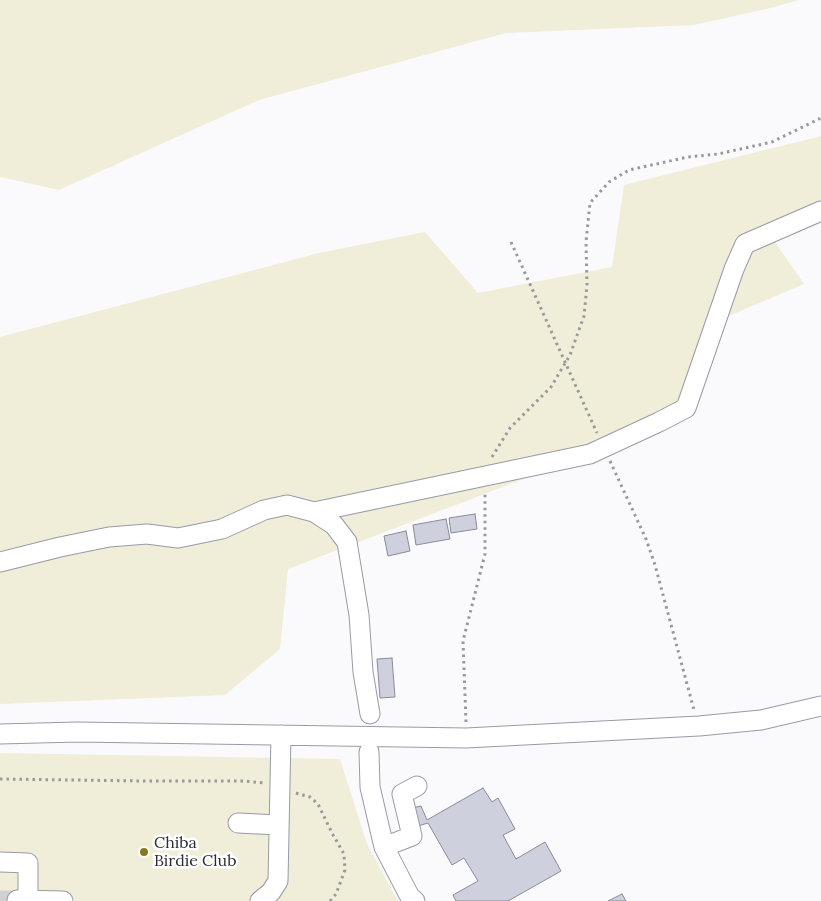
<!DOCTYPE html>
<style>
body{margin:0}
canvas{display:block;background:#fafafd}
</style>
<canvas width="821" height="901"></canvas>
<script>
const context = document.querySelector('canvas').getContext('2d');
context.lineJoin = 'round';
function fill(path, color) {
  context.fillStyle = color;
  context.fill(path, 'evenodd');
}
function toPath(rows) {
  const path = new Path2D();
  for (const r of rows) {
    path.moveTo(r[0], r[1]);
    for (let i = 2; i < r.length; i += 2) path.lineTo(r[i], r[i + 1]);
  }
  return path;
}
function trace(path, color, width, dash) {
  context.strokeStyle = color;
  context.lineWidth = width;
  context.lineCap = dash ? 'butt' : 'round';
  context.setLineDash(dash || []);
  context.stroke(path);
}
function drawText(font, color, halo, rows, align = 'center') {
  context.font = font + ' Lora,serif';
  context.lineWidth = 5;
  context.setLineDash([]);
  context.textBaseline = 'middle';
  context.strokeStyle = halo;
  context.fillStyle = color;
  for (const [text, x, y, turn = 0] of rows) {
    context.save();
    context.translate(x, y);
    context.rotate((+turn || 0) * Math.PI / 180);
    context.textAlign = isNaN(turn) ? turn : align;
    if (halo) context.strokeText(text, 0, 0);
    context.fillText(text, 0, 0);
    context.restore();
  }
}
fill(toPath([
 [0,0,799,0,775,7,694,25,506,33,259,100,59,190,0,177],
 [821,136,821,211,770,235,804,284,717,321,686,408,623,441,288,569,280,649,225,695,0,704,0,337,319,253,425,232,478,293,612,267,624,185],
 [0,753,340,759,367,844,398,901,0,901]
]), '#f0edd8');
const building = toPath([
 [475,514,477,529,451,533,449,518,475,514],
 [446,519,450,539,416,545,413,525,446,519],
 [406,531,410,551,388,556,384,536,406,531],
 [392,658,395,697,380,698,377,659,392,658],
 [483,788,492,802,498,798,515,829,503,835,516,859,545,842,561,871,508,901,456,901,453,895,478,881,464,858,452,865,428,823,418,826,412,808,421,806,427,820,483,788],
 [622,894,626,901,608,901,622,894]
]);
fill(building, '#ced0de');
trace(building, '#898b97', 1);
trace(toPath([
 [0,900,17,900]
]), '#d1d1d4', 19, [19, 9]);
const minor = toPath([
 [314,512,590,454,659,422,686,408,734,269,745,244,821,211],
 [0,562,60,547,109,537,147,534,178,538,222,529,264,510,287,505,314,512,334,525,347,542,359,615,363,672,370,714],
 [0,734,78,732,466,738,699,726,761,720,821,706],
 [369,752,370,787,384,847,410,897,415,901],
 [238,823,279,825],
 [384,847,412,836,402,794,417,786],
 [0,862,28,863,28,900],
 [17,900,63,901],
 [260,901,271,892,278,881,281,735]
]);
trace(minor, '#989aa7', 21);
trace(toPath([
 [511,242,597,433],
 [492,457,510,428,551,387,570,355,584,316,587,285,586,242,590,203,609,182,629,170,688,157,718,154,772,142,821,118],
 [610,461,646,539,655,565,694,710],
 [466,722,463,641,485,554,485,494],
 [0,779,144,781,243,781,265,783],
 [296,793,310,797,318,804,332,833,344,854,345,870,336,894,330,901]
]), '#98999d', 3, [2.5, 4]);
trace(minor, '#fff', 19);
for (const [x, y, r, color] of [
 [144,852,5,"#86781c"]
]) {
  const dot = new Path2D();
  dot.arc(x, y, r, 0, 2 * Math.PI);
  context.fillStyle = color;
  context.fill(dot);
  trace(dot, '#fff', 2);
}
drawText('16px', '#2b2c31', '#fff', [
 ["Chiba",154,843],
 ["Birdie Club",154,861]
], 'left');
</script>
